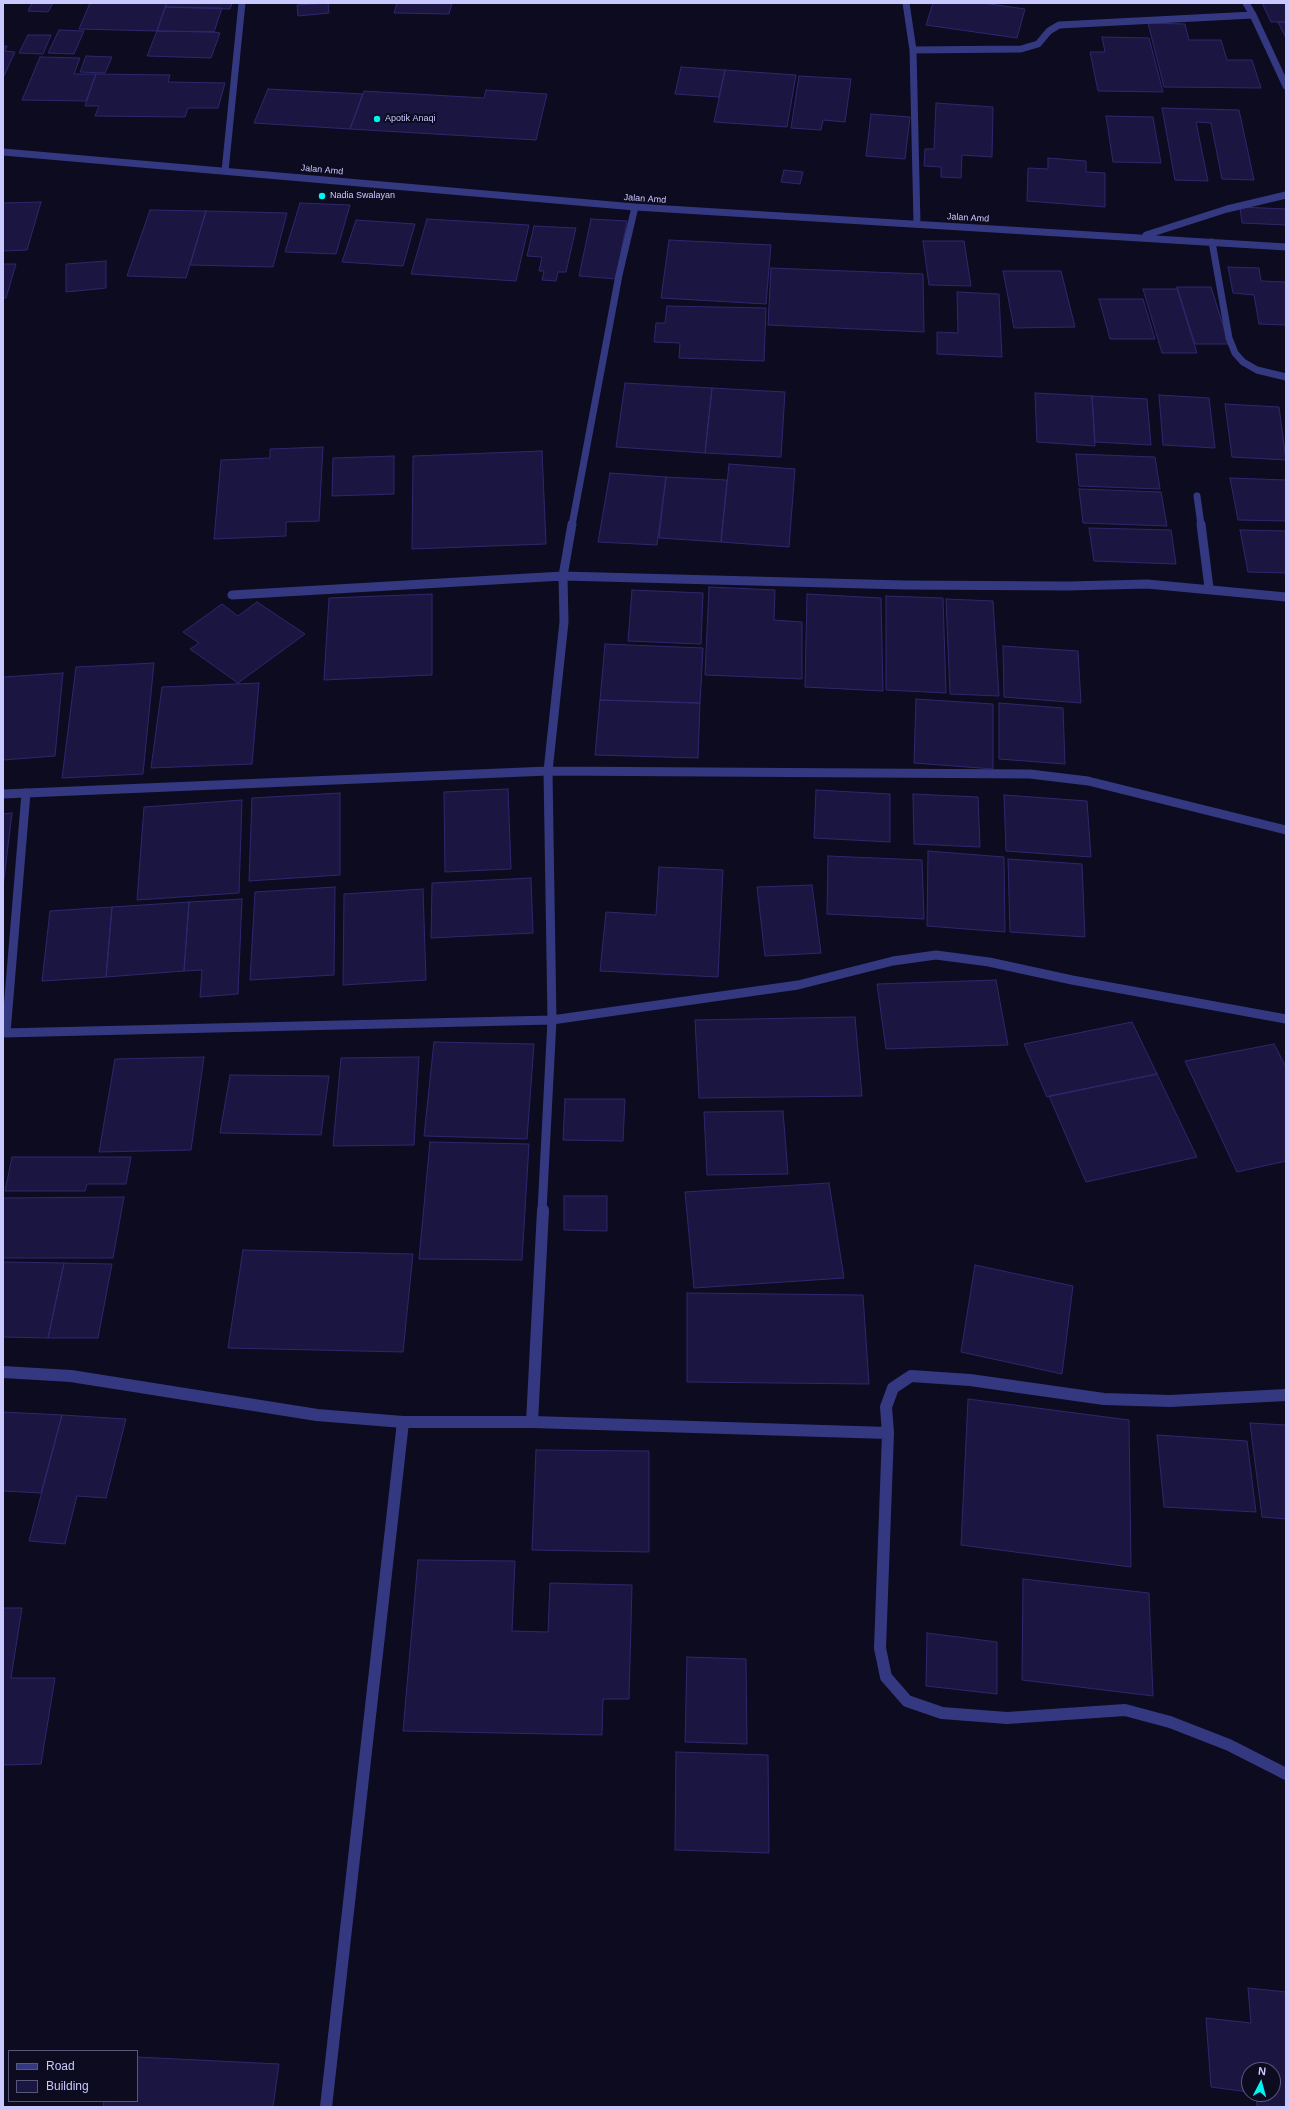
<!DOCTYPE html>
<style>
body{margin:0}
#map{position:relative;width:1289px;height:2110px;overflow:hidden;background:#0d0b1f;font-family:Helvetica,sans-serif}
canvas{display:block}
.frame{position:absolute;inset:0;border:4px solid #cac9ff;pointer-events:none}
.legend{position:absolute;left:8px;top:2050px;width:130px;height:52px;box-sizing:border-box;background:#0d0b1f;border:1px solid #595779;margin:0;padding:5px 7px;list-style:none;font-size:12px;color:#cac9ff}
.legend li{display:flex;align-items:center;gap:8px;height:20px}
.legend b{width:20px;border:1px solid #595779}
.north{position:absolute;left:1241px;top:2062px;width:40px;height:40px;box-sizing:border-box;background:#0d0b1f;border:1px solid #595779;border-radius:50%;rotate:6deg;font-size:11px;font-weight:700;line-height:16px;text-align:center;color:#cac9ff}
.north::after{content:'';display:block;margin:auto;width:14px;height:18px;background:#00f4f4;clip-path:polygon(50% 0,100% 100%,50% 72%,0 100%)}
</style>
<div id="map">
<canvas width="1289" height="2110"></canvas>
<div class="frame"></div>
<ul class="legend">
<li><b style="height:5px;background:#343880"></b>Road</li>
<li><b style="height:11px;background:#1b1641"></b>Building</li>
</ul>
<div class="north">N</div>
</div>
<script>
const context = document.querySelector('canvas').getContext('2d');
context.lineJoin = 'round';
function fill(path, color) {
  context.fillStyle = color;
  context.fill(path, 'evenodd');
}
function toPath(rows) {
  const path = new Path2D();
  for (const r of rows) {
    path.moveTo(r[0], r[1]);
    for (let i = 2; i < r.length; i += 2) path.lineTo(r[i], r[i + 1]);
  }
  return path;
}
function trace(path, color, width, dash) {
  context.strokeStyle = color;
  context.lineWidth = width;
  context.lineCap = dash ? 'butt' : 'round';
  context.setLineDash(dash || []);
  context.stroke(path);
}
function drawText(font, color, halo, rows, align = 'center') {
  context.font = font + ' Helvetica,sans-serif';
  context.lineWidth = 4;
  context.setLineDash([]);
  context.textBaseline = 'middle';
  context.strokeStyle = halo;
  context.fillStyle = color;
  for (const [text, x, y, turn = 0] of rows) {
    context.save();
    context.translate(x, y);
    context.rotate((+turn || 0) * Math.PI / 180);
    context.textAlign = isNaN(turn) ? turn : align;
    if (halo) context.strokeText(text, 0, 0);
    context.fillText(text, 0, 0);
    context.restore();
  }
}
const building = toPath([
 [32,3,53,3,48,12,28,11,32,3],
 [90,3,167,3,157,31,79,29,90,3],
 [167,3,232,3,230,9,165,7,167,3],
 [328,3,329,13,298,16,297,5,328,3],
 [397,3,452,3,449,14,394,13,397,3],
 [933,3,983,3,1025,9,1017,38,926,25,933,3],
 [1262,3,1286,3,1286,22,1271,22,1262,3],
 [165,7,222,8,214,32,157,31,165,7],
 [1278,22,1286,22,1286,38,1278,22],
 [1148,23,1185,24,1189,40,1221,40,1227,60,1252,60,1261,88,1164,87,1148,23],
 [59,30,84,31,74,54,48,53,59,30],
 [157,31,214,32,220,33,211,58,147,56,157,31],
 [28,35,51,35,43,54,19,53,28,35],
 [1102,37,1149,38,1163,92,1098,91,1090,52,1105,52,1102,37],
 [3,46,7,46,5,51,15,52,3,78,3,46],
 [86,56,112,57,105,73,80,72,86,56],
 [40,57,80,58,74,74,96,74,86,101,22,100,40,57],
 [681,67,725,70,719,97,675,94,681,67],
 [725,70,796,75,787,127,714,122,725,70],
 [96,74,170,75,168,82,225,83,218,108,188,108,185,117,95,116,99,106,85,106,96,74],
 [799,76,851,79,845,122,823,120,821,130,791,128,799,76],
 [268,89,363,94,350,129,254,123,268,89],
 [486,90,547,94,536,140,350,129,364,91,484,98,486,90],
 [936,103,993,107,992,157,962,155,961,178,941,177,941,167,924,166,925,149,934,149,936,103],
 [1162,108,1239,110,1254,180,1222,179,1211,123,1196,122,1208,181,1175,180,1162,108],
 [871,114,910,117,905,159,866,156,871,114],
 [1106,116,1153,117,1161,163,1113,162,1106,116],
 [1048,158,1086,161,1086,172,1105,173,1105,207,1027,201,1028,168,1048,169,1048,158],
 [784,170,803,172,800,184,781,182,784,170],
 [41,202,27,250,3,251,3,203,41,202],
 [300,203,350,205,336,254,285,252,300,203],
 [1240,207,1286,209,1286,225,1242,223,1240,207],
 [150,210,206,211,186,278,127,276,150,210],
 [206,211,287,213,273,267,190,265,206,211],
 [427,219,529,225,516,281,411,274,427,219],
 [591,219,627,221,616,279,579,276,591,219],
 [356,220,415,224,403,266,342,262,356,220],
 [534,226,576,228,566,272,558,272,556,281,542,280,544,271,539,271,542,257,527,256,534,226],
 [669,240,771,245,766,304,661,298,669,240],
 [923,241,964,241,971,286,929,285,923,241],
 [106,261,106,288,66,292,66,264,106,261],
 [3,264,16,264,6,298,3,298,3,264],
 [1228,267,1259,268,1261,281,1286,282,1286,325,1259,324,1254,295,1233,293,1228,267],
 [771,268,923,274,924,332,768,325,771,268],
 [1003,271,1061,271,1075,327,1014,328,1003,271],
 [1177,287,1211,287,1229,344,1195,344,1177,287],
 [1143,289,1177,289,1197,353,1162,353,1143,289],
 [957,292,999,294,1002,357,937,354,937,332,958,333,957,292],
 [1099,299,1143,299,1155,339,1110,339,1099,299],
 [667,306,766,308,764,361,679,358,680,343,654,342,656,323,665,323,667,306],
 [625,383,712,388,705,453,616,447,625,383],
 [712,388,785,392,781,457,705,453,712,388],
 [1035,393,1092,396,1095,446,1037,442,1035,393],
 [1159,395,1209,398,1215,448,1163,445,1159,395],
 [1092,396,1147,399,1151,445,1095,442,1092,396],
 [1225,404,1279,407,1286,460,1232,457,1225,404],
 [323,447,319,521,286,522,286,536,214,539,221,460,270,458,270,449,323,447],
 [542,451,546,544,412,549,413,456,542,451],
 [1076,454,1155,457,1160,489,1079,486,1076,454],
 [394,456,394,494,332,496,333,458,394,456],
 [729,464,795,469,789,547,721,542,729,464],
 [610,473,666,477,657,545,598,542,610,473],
 [666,477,727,480,721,542,659,538,666,477],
 [1230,478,1286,480,1286,521,1238,520,1230,478],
 [1079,489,1161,492,1167,526,1083,523,1079,489],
 [1089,528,1171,530,1176,564,1094,561,1089,528],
 [1240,530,1286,531,1286,573,1248,572,1240,530],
 [709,587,775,590,774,620,802,622,802,679,705,675,709,587],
 [632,590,703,593,701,644,628,641,632,590],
 [432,594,432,675,324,680,329,598,432,594],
 [807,594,881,598,883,691,805,687,807,594],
 [886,596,943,598,946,693,886,690,886,596],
 [946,599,993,601,999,696,950,694,946,599],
 [257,602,305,634,238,683,190,649,199,643,183,632,222,604,238,616,257,602],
 [605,644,703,648,700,703,600,700,605,644],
 [1003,646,1078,651,1081,703,1004,697,1003,646],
 [154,663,143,774,62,778,76,667,154,663],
 [63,673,55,756,3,760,3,677,63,673],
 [259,683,252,764,151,768,162,687,259,683],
 [916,699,993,704,993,769,914,763,916,699],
 [600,700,700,703,698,758,595,755,600,700],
 [999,703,1063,708,1065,764,999,759,999,703],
 [508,789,511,869,445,872,444,792,508,789],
 [816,790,890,794,890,842,814,838,816,790],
 [340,793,340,875,249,881,252,798,340,793],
 [913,794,978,797,980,847,914,844,913,794],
 [1004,795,1087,801,1091,857,1006,851,1004,795],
 [242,800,239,893,137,900,144,807,242,800],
 [12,813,3,887,3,814,12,813],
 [928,851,1004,857,1005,932,927,926,928,851],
 [828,856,922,860,924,919,827,914,828,856],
 [1008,859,1082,864,1085,937,1010,932,1008,859],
 [659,867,723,870,718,977,600,971,606,912,656,915,659,867],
 [531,878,533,933,431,938,432,883,531,878],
 [812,885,821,953,765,956,757,887,812,885],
 [335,887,334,975,250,980,255,892,335,887],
 [423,889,426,980,343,985,344,894,423,889],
 [242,899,238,994,200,997,202,970,184,971,189,902,242,899],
 [189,902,184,971,106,977,112,907,189,902],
 [112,907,106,977,42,981,50,911,112,907],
 [996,980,1008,1045,886,1049,877,984,996,980],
 [855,1017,862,1096,699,1098,695,1020,855,1017],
 [1132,1022,1157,1074,1047,1097,1024,1044,1132,1022],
 [434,1042,534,1044,527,1139,424,1136,434,1042],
 [1274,1044,1286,1067,1286,1161,1237,1172,1185,1061,1274,1044],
 [204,1057,191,1150,99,1152,115,1059,204,1057],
 [419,1057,414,1145,333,1146,341,1058,419,1057],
 [1157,1074,1197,1157,1086,1182,1049,1096,1157,1074],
 [230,1075,329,1076,321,1135,220,1133,230,1075],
 [565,1099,625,1099,623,1141,563,1140,565,1099],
 [783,1111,788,1174,707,1175,704,1112,783,1111],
 [430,1142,529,1144,522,1260,419,1259,430,1142],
 [12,1157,131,1157,126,1184,87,1184,85,1191,5,1191,12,1157],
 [829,1183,844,1278,694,1288,685,1192,829,1183],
 [564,1196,607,1196,607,1231,564,1230,564,1196],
 [124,1197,113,1258,3,1258,3,1198,124,1197],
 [243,1250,413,1254,403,1352,228,1348,243,1250],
 [3,1262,64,1263,48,1338,3,1337,3,1262],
 [64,1263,112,1264,98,1338,48,1338,64,1263],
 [975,1265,1073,1286,1062,1374,961,1352,975,1265],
 [687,1293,863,1295,869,1384,687,1382,687,1293],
 [968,1399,1129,1420,1131,1567,961,1545,968,1399],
 [3,1412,62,1415,41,1493,3,1491,3,1412],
 [62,1415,126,1419,106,1498,77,1496,65,1544,29,1541,62,1415],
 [1250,1423,1286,1425,1286,1519,1262,1517,1250,1423],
 [1157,1435,1247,1441,1256,1512,1164,1507,1157,1435],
 [536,1450,649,1451,649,1552,532,1550,536,1450],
 [418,1560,515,1561,512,1631,548,1632,550,1583,632,1585,629,1699,603,1699,602,1735,403,1731,418,1560],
 [1023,1579,1149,1593,1153,1696,1022,1680,1023,1579],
 [3,1608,22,1608,11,1678,55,1678,41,1764,3,1765,3,1608],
 [927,1633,997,1642,997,1694,926,1686,927,1633],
 [687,1657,746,1659,747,1744,685,1742,687,1657],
 [676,1752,768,1755,769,1853,675,1850,676,1752],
 [1248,1988,1286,1992,1286,2107,1257,2107,1256,2094,1273,2094,1273,2070,1249,2070,1249,2092,1211,2087,1206,2018,1251,2023,1248,1988],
 [137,2057,279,2064,273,2107,103,2107,104,2101,137,2101,137,2057]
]);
fill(building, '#1b1641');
trace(building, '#2e276e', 1);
trace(toPath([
 [906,3,913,50,917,224],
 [1253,15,1286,86],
 [913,50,1021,49,1038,44,1049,31,1059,25,1253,15,1246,3],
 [3,152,635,207,1286,247],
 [225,171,242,3],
 [1146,235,1227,209,1286,195],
 [1212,242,1229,338,1235,353,1243,362,1257,370,1286,377],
 [1197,496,1201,525],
 [572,525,619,275,635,207]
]), '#343880', 7);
trace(toPath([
 [1201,524,1209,588],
 [232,595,563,576,904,585,1068,586,1147,584,1286,597],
 [3,794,548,771,1030,774,1088,781,1286,830],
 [3,1033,552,1020,798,985,893,961,936,955,989,962,1072,980,1286,1019],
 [6,1033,26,793],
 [542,1211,552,1020,548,771,564,622,563,576,572,524]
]), '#343880', 9);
trace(toPath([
 [3,1372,71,1376,317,1415,403,1422,532,1422,888,1433,880,1648,886,1677,907,1701,942,1713,1007,1718,1125,1710,1170,1722,1229,1745,1286,1774],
 [532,1422,543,1210],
 [888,1433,886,1407,893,1388,911,1376,970,1380,1104,1399,1170,1401,1286,1395],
 [326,2107,403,1422]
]), '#343880', 12);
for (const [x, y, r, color] of [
 [377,119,4,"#00f4f4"],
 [322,196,4,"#00f4f4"]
]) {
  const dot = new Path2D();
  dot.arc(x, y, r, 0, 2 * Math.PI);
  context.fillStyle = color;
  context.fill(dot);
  trace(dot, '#0d0b1f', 1.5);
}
drawText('9px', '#cac9ff', '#0d0b1f', [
 ["Apotik Anaqi",385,119],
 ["Nadia Swalayan",330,196]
], 'left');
drawText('9px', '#cac9ff', '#0d0b1f', [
 ["Jalan Amd",322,170,5],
 ["Jalan Amd",645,199,4],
 ["Jalan Amd",968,218,3]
]);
</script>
